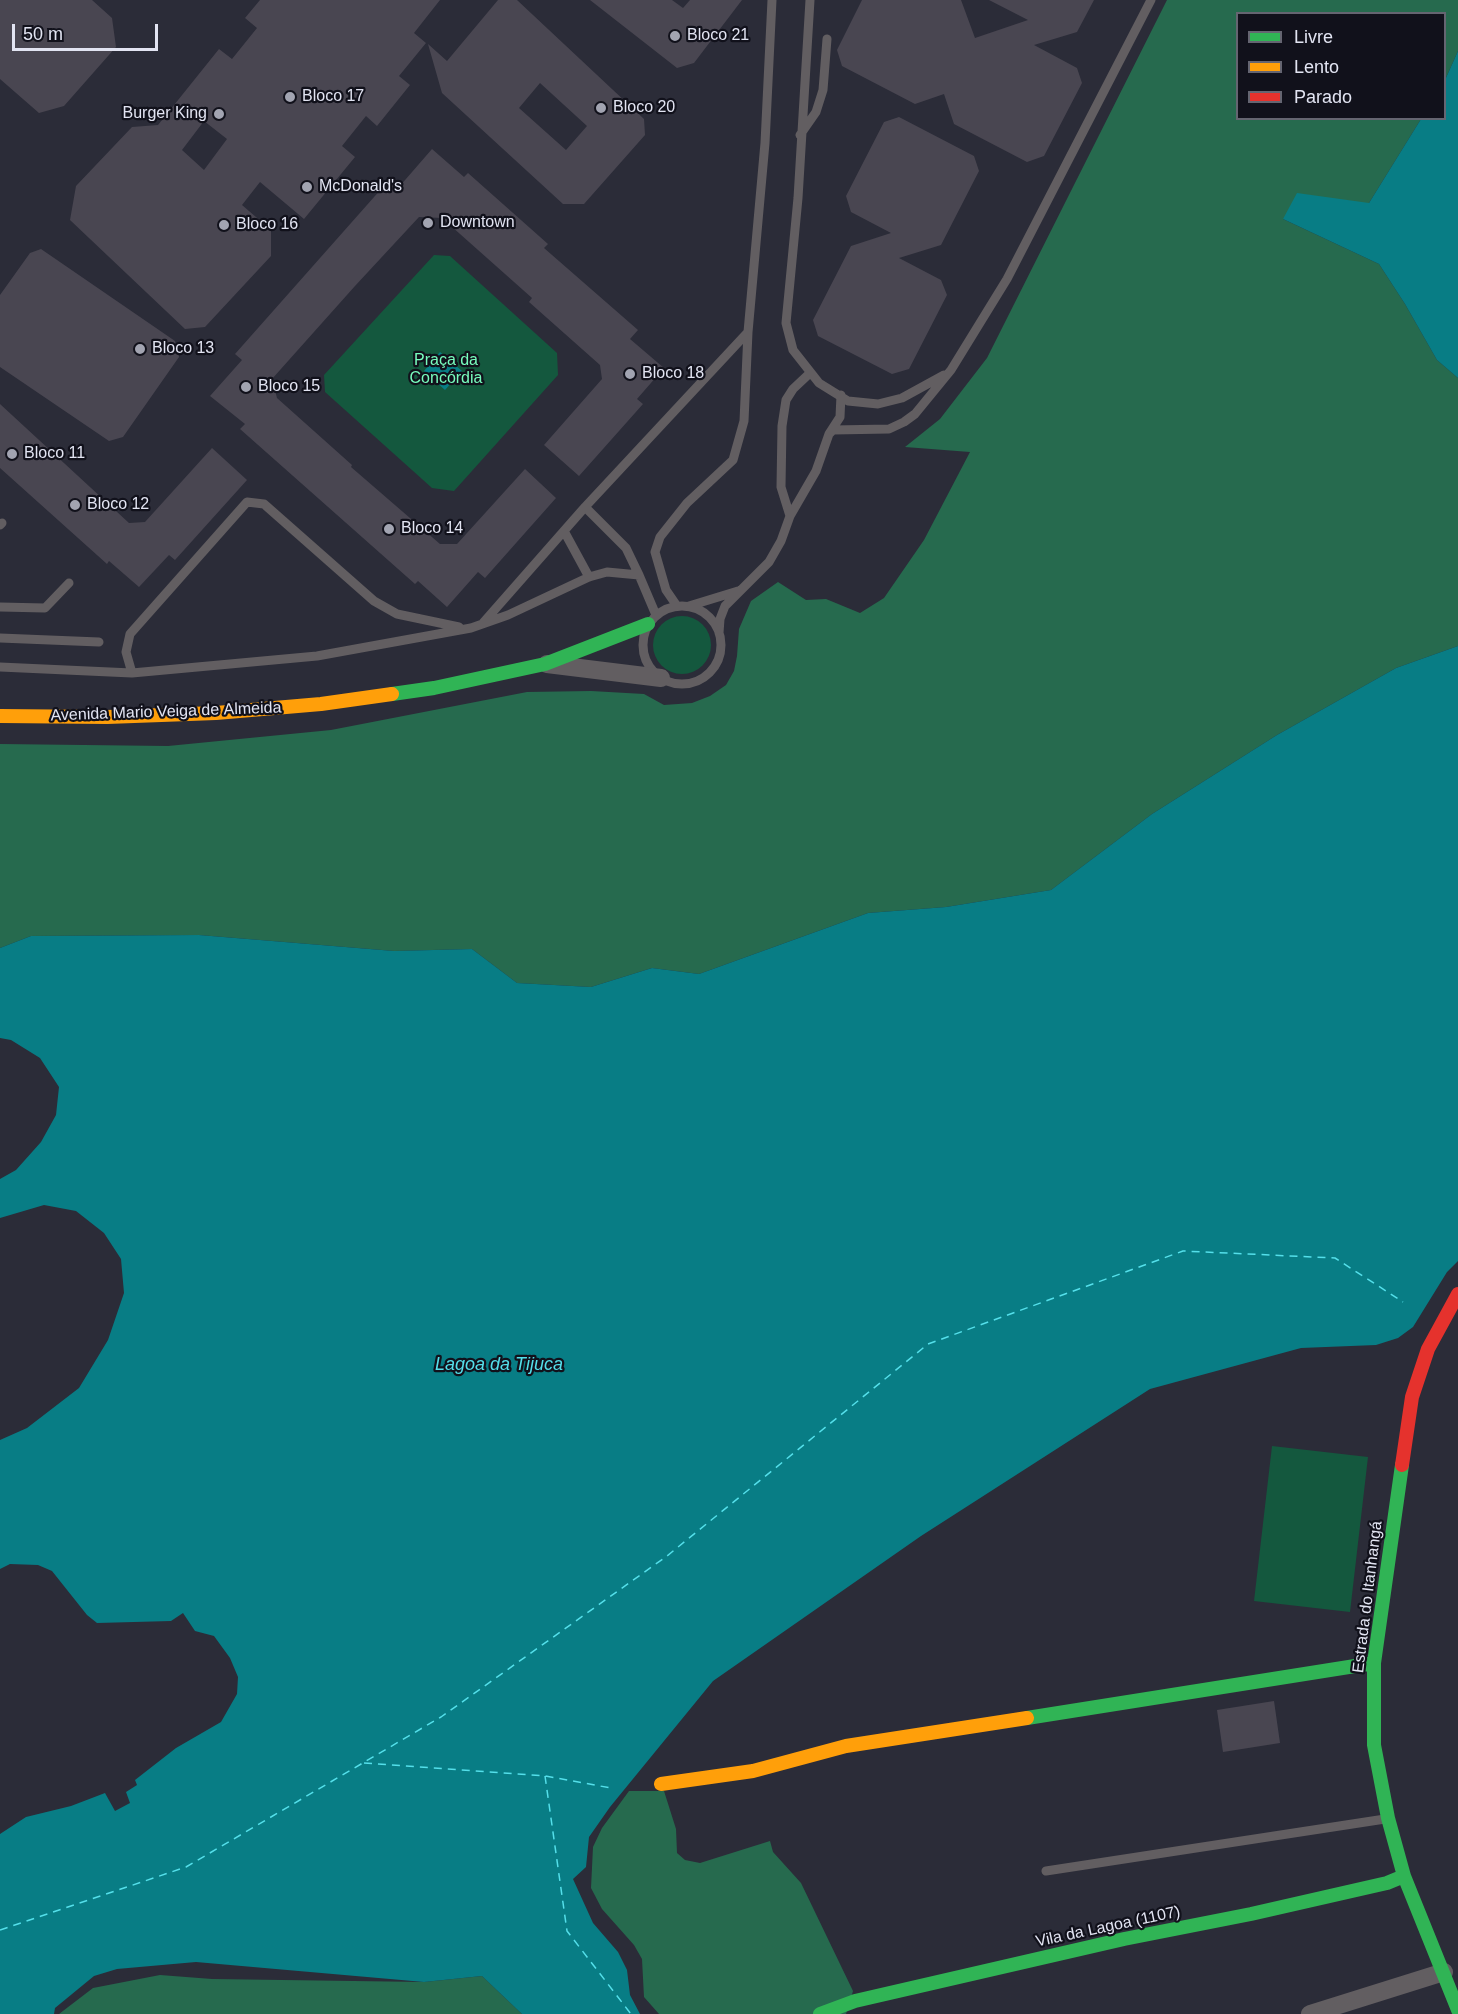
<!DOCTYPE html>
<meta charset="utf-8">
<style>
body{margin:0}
#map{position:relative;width:1458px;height:2014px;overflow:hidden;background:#2b2c38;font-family:Helvetica,sans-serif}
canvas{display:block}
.legend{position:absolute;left:1236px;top:12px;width:210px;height:108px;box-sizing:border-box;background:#11111b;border:2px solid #656571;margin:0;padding:8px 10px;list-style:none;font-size:18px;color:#e2e4f2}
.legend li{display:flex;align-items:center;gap:12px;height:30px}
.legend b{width:30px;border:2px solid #656571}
.scale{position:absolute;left:12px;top:24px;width:146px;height:27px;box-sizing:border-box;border:3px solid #e2e4f2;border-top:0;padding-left:8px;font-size:18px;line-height:21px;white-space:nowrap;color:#e2e4f2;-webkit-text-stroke:4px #11111b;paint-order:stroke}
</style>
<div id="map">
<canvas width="1458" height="2014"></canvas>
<ul class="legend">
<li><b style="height:8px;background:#30b455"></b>Livre</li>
<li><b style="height:8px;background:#ff9f0a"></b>Lento</li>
<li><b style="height:8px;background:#e5322d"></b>Parado</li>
</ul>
<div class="scale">50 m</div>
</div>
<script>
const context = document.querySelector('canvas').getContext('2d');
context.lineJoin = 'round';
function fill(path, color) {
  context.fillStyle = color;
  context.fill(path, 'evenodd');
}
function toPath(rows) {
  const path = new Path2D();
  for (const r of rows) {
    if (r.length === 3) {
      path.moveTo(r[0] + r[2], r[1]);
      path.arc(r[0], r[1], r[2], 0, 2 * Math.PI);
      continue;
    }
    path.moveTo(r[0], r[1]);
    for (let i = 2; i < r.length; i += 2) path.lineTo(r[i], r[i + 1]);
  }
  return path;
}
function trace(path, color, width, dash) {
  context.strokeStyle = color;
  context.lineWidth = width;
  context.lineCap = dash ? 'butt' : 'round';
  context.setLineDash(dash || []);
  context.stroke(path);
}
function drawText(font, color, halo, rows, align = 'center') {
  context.font = font + ' Helvetica,sans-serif';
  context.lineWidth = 4.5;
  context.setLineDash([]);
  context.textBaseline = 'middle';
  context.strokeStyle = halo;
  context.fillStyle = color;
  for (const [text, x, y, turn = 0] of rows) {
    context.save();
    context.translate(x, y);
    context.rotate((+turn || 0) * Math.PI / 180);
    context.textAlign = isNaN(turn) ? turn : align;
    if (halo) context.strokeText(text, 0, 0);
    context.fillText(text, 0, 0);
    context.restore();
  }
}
fill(toPath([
 [434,255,450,256,557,353,558,375,454,491,432,488,325,392,324,375],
 [682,645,29],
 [1272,1446,1368,1457,1350,1612,1254,1601]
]), '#14583e');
fill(toPath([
 [1167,0,1458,0,1458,51,1445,80,1444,14,1238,14,1238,118,1421,119,1369,203,1283,219,1379,264,1405,304,1437,360,1458,378,1458,646,1396,668,1277,735,1152,814,1051,890,946,907,868,913,699,974,652,968,591,987,517,983,472,949,394,951,199,935,31,936,0,948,0,744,168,746,331,730,527,692,591,691,644,694,664,705,692,703,710,696,726,685,734,671,737,656,739,629,751,601,778,582,806,600,826,599,860,613,884,598,924,540,970,452,905,447,940,419,987,358],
 [629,1791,664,1791,676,1829,677,1853,685,1860,700,1863,770,1841,773,1852,801,1883,853,1991,846,2014,659,2014,644,1997,642,1959,634,1945,602,1909,591,1888,593,1847,602,1828],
 [160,1975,212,1979,424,1982,482,1976,522,2014,59,2014,93,1988]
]), '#266a4e');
fill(toPath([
 [1458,51,1458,378,1437,360,1405,304,1379,264,1283,219,1297,193,1369,203,1421,119,1444,118,1445,80],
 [440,352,462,371,445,390,424,371],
 [1458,646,1458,1261,1447,1272,1413,1327,1398,1338,1376,1345,1301,1348,1150,1389,921,1536,713,1681,610,1807,589,1837,586,1867,573,1879,593,1923,618,1952,627,1970,630,1995,640,2014,522,2014,482,1976,424,1982,196,1962,117,1969,94,1976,55,2008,54,2014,0,2014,0,1834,26,1817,71,1806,105,1793,115,1811,130,1803,126,1792,137,1785,135,1780,176,1748,221,1722,237,1694,238,1677,230,1658,214,1636,195,1631,183,1613,171,1621,97,1623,87,1615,52,1571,38,1565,10,1564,0,1569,0,1440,27,1428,79,1388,108,1340,124,1293,121,1259,104,1233,76,1211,44,1205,0,1218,0,1179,16,1170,41,1142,56,1115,59,1087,40,1058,11,1040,0,1038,0,948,31,936,199,935,394,951,472,949,517,983,591,987,652,968,699,974,868,913,946,907,1051,890,1152,814,1277,735,1396,668]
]), '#087d85');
trace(toPath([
 [364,1763,545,1776,611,1788],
 [545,1776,567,1931,631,2014],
 [0,1930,186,1867,441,1717,667,1556,928,1344,1183,1251,1335,1258,1403,1302]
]), '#54dfea', 1.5, [8, 6]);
fill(toPath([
 [0,0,92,0,112,18,116,47,64,106,39,113,0,79],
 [260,0,440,0,414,33,426,43,399,76,410,85,377,126,366,116,342,146,355,157,304,219,260,182,242,205,271,230,271,256,205,327,185,329,70,220,76,186,132,127,158,125,219,49,232,59,257,28,245,18],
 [204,121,227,139,204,170,182,150],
 [498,0,517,0,644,119,645,135,584,204,563,204,442,93,428,44,447,61],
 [540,83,587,126,566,150,519,108],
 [590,0,672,0,683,8,690,0,742,0,694,63,677,68],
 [862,0,961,0,975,38,1028,20,989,0,1094,0,1077,32,1034,45,1077,68,1082,83,1044,156,1027,162,954,124,944,94,915,104,842,66,837,50],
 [899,117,974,156,979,171,941,245,899,258,941,280,947,295,909,369,892,374,818,336,813,320,851,246,891,233,851,212,846,196,884,122],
 [432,149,464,177,468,173,548,244,544,248,638,330,630,339,664,368,637,399,643,404,579,476,544,445,602,379,600,365,529,302,532,298,442,218,419,217,355,286,272,379,277,398,352,465,351,467,440,544,457,544,525,469,556,498,485,578,478,572,447,607,418,581,415,584,240,429,245,424,210,396,242,360,235,354,390,179,399,187],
 [41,249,175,341,179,357,123,437,109,441,0,367,0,295,30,253],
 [0,404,129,523,145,522,212,448,247,480,175,560,169,555,139,587,109,561,107,564,0,468],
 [1274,1701,1280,1743,1223,1752,1217,1710]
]), '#494651');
trace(toPath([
 [810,0,798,198,786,323,793,350,819,383,848,401,878,404,902,398,944,375],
 [800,135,816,112,823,90,827,39],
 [829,434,833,430,889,429,904,422,915,414,951,370,1007,279,1151,0],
 [585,507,626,548,639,575],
 [790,516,781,487,782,426,786,400,793,389,810,373],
 [0,525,2,523],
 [564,531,589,577],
 [677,606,666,590,655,552,660,537,687,503,733,460,744,421,748,332,765,143,772,0],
 [689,606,738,591],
 [682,645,39],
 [0,607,45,608,69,583],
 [483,623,585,507,748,332],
 [719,633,720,619,725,606,769,562,781,541,790,516,816,471,829,434,840,417,841,395],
 [0,638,99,642],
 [0,667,132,673,317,656,471,628,508,615,589,577,607,572,639,575,656,615],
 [132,673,126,652,130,634,247,502,264,504,374,601,397,614,459,627],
 [1046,1871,1385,1819]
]), '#625e61', 9);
trace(toPath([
 [547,664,661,678],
 [1310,2014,1444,1972]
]), '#625e61', 18);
trace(toPath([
 [392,694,434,688,545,664,648,624],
 [1402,1465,1374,1663,1374,1745,1388,1818,1404,1876,1458,2010],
 [1027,1718,1374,1663],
 [820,2014,855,2001,1124,1939,1251,1914,1387,1883,1404,1876]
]), '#30b455', 14);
trace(toPath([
 [0,716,107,717,216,713,321,704,392,694],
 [661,1784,753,1771,846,1746,1027,1718]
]), '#ff9f0a', 14);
trace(toPath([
 [1402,1465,1412,1397,1428,1349,1458,1294]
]), '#e5322d', 14);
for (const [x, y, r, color] of [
 [675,36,6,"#a2a4b1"],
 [290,97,6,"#a2a4b1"],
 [601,108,6,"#a2a4b1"],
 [219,114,6,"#a2a4b1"],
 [307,187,6,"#a2a4b1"],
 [428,223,6,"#a2a4b1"],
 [224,225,6,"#a2a4b1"],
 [140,349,6,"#a2a4b1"],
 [630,374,6,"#a2a4b1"],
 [246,387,6,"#a2a4b1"],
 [12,454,6,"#a2a4b1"],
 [75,505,6,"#a2a4b1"],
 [389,529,6,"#a2a4b1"]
]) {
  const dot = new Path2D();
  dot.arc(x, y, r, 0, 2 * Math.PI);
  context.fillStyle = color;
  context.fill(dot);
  trace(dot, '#11111b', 2);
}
drawText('16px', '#e2e4f2', '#11111b', [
 ["Bloco 21",687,36],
 ["Bloco 17",302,97],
 ["Bloco 20",613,108],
 ["Burger King",207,114,"right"],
 ["McDonald's",319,187],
 ["Downtown",440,223],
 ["Bloco 16",236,225],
 ["Bloco 13",152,349],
 ["Bloco 18",642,374],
 ["Bloco 15",258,387],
 ["Bloco 11",24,454],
 ["Bloco 12",87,505],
 ["Bloco 14",401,529]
], 'left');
drawText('16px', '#78fdbe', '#11111b', [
 ["Praça da",446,361],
 ["Concórdia",446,379]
]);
drawText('16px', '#e2e4f2', '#11111b', [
 ["Avenida Mario Veiga de Almeida",166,712,-2],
 ["Estrada do Itanhangá",1368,1597,-83],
 ["Vila da Lagoa (1107)",1108,1927,-12]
]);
drawText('italic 18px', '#54dfea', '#11111b', [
 ["Lagoa da Tijuca",499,1365]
]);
</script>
